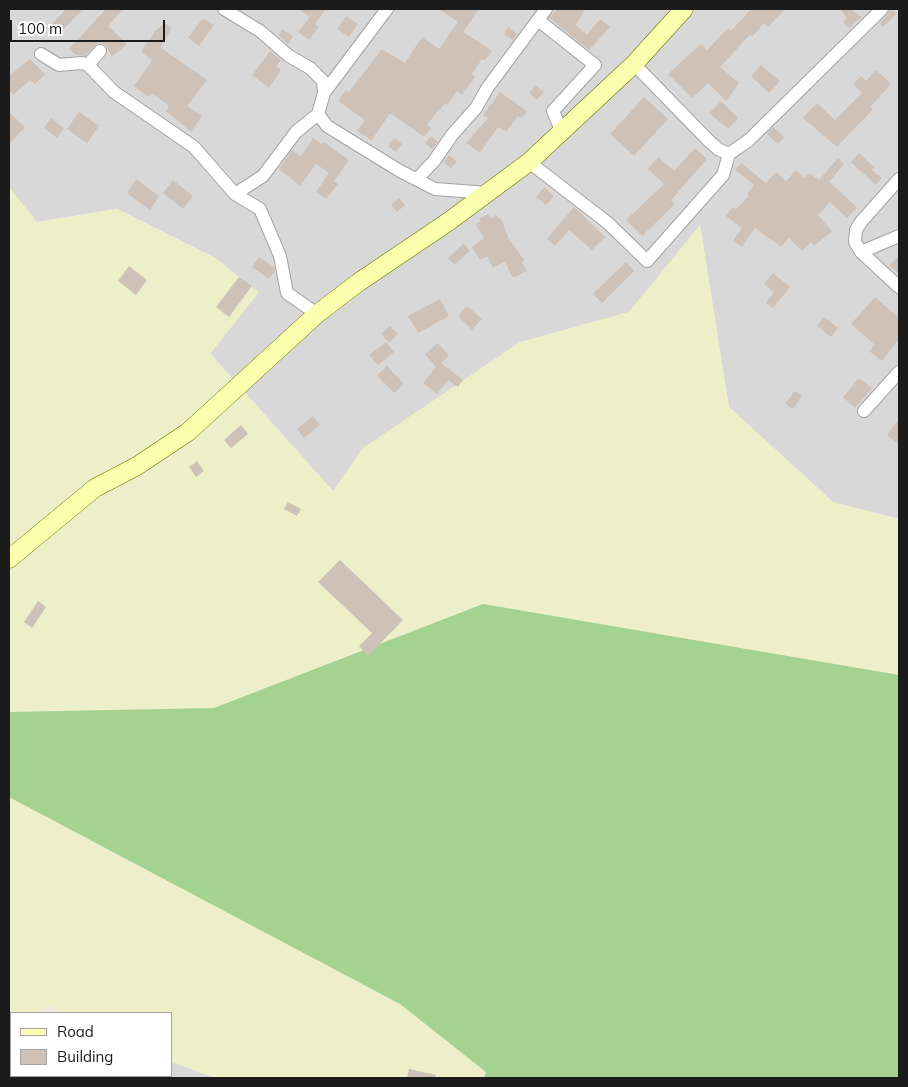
<!DOCTYPE html>
<style>
body{margin:0}
#map{position:relative;width:908px;height:1087px;overflow:hidden;background:#eee9df;font-family:Mulish,sans-serif}
canvas{display:block}
.frame{position:absolute;inset:0;border:10px solid #1b1b1b;pointer-events:none}
.legend{position:absolute;left:10px;top:1012px;width:162px;height:65px;box-sizing:border-box;background:#fff;border:1px solid #a4a4a4;margin:0;padding:6px 9px;list-style:none;font-size:15px;color:#1b1b1b}
.legend li{display:flex;align-items:center;gap:10px;height:25px}
.legend b{width:25px;border:1px solid #a4a4a4}
.scale{position:absolute;left:10px;top:20px;width:155px;height:22px;box-sizing:border-box;border:2px solid #1b1b1b;border-top:0;padding-left:6px;font-size:15px;line-height:18px;white-space:nowrap;color:#1b1b1b;-webkit-text-stroke:4px #fff;paint-order:stroke}
</style>
<div id="map">
<canvas width="908" height="1087"></canvas>
<div class="frame"></div>
<ul class="legend">
<li><b style="height:6px;background:#fbffad"></b>Road</li>
<li><b style="height:14px;background:#cec2b8"></b>Building</li>
</ul>
<div class="scale">100 m</div>
</div>
<script>
const context = document.querySelector('canvas').getContext('2d');
context.lineJoin = 'round';
function fill(path, color) {
  context.fillStyle = color;
  context.fill(path, 'evenodd');
}
function toPath(rows) {
  const path = new Path2D();
  for (const r of rows) {
    path.moveTo(r[0], r[1]);
    for (let i = 2; i < r.length; i += 2) path.lineTo(r[i], r[i + 1]);
  }
  return path;
}
function trace(path, color, width, dash) {
  context.strokeStyle = color;
  context.lineWidth = width;
  context.lineCap = dash ? 'butt' : 'round';
  context.setLineDash(dash || []);
  context.stroke(path);
}
fill(toPath([
 [9,9,899,9,899,519,833,502,729,407,700,226,629,312,520,343,363,448,333,491,210,353,258,292,215,258,117,209,36,222,9,187],
 [9,1026,11,1027,11,1076,171,1076,171,1062,216,1078,9,1078]
]), '#d9d8d8');
fill(toPath([
 [9,187,37,222,117,209,215,258,259,292,210,354,333,491,363,448,520,342,629,312,700,225,729,407,833,502,899,519,899,675,483,604,214,708,9,712],
 [9,797,400,1004,486,1072,484,1078,216,1078,171,1062,171,1013,65,1013,50,1006,39,1013,11,1013,11,1027,9,1026]
]), '#edefc8');
fill(toPath([
 [483,604,899,675,899,1078,484,1078,486,1072,400,1004,9,797,9,712,214,708]
]), '#a4d290');
fill(toPath([
 [66,9,83,9,57,36,48,28],
 [106,9,123,9,108,26,127,44,112,57,106,45,99,42,85,56,76,55,69,49],
 [299,9,326,9,315,24,319,27,309,40,298,32,310,17],
 [439,9,479,9,463,32,492,51,485,60,482,59,472,74,475,77,462,95,457,91,447,105,445,103,440,110,439,109,427,125,431,128,424,137,390,113,372,140,357,131,365,120,338,101,346,90,349,92,382,49,405,63,422,37,439,49,458,22],
 [557,9,585,9,576,25,587,35,600,19,610,27,589,50,549,18],
 [751,9,785,9,768,27,764,23,752,37,750,35,720,67,739,83,726,101,708,83,692,98,668,74,701,44,707,50,728,28,731,31],
 [840,9,852,9,861,17,849,28,843,22,847,18],
 [890,9,897,13,883,27,879,23,888,14],
 [346,16,358,24,349,37,337,29],
 [203,18,214,25,199,46,188,38],
 [165,23,172,28,160,47,207,80,187,106,202,116,191,132,166,111,169,106,152,93,149,97,134,86,152,60,141,52,155,31],
 [508,27,517,34,513,40,504,34],
 [282,29,293,36,288,44,279,36],
 [270,51,281,60,276,66,281,70,269,88,252,75],
 [30,59,45,74,35,84,30,80,13,95,9,90,9,76],
 [761,65,780,81,769,93,751,76],
 [876,70,891,84,870,107,873,109,837,147,803,118,817,103,835,120,862,93,853,84,861,76,866,81],
 [535,85,544,92,537,100,529,93],
 [500,92,527,111,522,118,518,116,506,132,498,127,480,153,466,143,488,118,483,115],
 [644,97,668,119,634,156,610,134],
 [721,101,738,118,728,129,709,113],
 [9,112,25,127,9,144],
 [79,112,99,126,87,143,67,129],
 [51,118,64,129,57,138,44,128],
 [773,127,785,137,778,144,767,134],
 [431,136,438,142,432,149,425,143],
 [313,138,322,144,324,142,349,160,334,181,338,184,326,199,316,192,329,173,316,164,300,186,279,169,292,150,301,156],
 [394,138,402,144,396,152,388,146],
 [695,148,707,159,671,200,675,204,642,236,626,220,664,184,648,169,658,157,674,171],
 [859,153,875,168,872,170,882,178,876,185,851,162],
 [449,155,457,162,451,168,443,162],
 [838,158,844,164,829,182,857,207,847,218,830,202,818,215,832,231,814,246,811,242,802,251,789,238,781,247,755,228,742,247,733,241,742,228,726,216,733,207,736,209,749,196,747,194,754,185,735,170,741,163,766,183,776,172,786,181,796,170,804,178,809,173,819,180],
 [136,179,159,196,150,210,127,193],
 [173,180,193,196,183,209,163,193],
 [544,187,554,196,546,205,536,197],
 [399,198,405,205,397,212,391,205],
 [574,207,605,237,592,250,569,230,555,246,547,239],
 [488,214,491,219,496,215,502,221,508,237,524,260,522,262,527,271,513,278,505,262,493,268,487,256,480,260,472,247,484,238,476,225,481,221,479,219],
 [464,243,470,251,454,265,448,258],
 [899,255,899,273,889,266],
 [259,257,274,267,275,271,269,279,252,267],
 [626,262,634,271,602,303,593,294],
 [129,266,147,280,136,295,118,281],
 [773,273,790,287,773,308,766,303,774,292,764,284],
 [239,277,252,286,229,317,216,307],
 [875,297,899,318,899,339,882,361,869,351,875,345,851,324],
 [440,299,449,316,418,333,408,316],
 [467,306,482,319,472,330,458,316],
 [824,317,838,328,831,337,817,326],
 [390,326,398,334,389,343,381,334],
 [386,342,394,352,378,365,369,355],
 [438,343,449,356,441,363,463,380,458,387,448,380,437,394,423,383,436,367,425,354],
 [387,366,404,384,394,393,377,375],
 [859,378,872,388,855,408,843,397],
 [795,391,802,396,793,409,785,404],
 [313,416,320,425,304,438,297,429],
 [899,419,899,445,887,435],
 [241,425,248,434,231,448,224,440],
 [197,461,204,471,196,477,189,467],
 [288,502,301,509,297,516,284,509],
 [340,560,403,620,368,656,359,646,372,633,318,582],
 [38,601,46,607,32,628,24,622],
 [409,1069,436,1075,435,1078,407,1078]
]), '#cec2b8');
const minor = toPath([
 [224,9,260,31,289,56,310,68,323,81,324,93,318,114,327,126,400,171,435,189,488,193],
 [538,20,595,65,553,111,561,130],
 [41,54,59,65,82,63,88,65,114,92,194,147,235,194,260,209,280,256,287,293,317,314],
 [634,64,708,140,718,149,729,154,749,140,882,9],
 [88,65,100,51],
 [324,93,387,9],
 [529,162,608,223,647,261,723,175,729,154],
 [417,179,434,161,452,135,476,108,488,87,546,9],
 [899,179,861,222,856,230,855,242,861,252,899,287],
 [235,194,263,176,296,132,318,114],
 [861,252,899,236],
 [864,411,899,372]
]);
const secondary = toPath([
 [9,559,95,488,137,466,188,432,317,314,359,282,448,222,529,162,634,64,684,9]
]);
trace(minor, '#a2a2a2', 14);
trace(secondary, '#697500', 19);
trace(minor, '#fff', 12);
trace(secondary, '#fbffad', 18);
</script>
